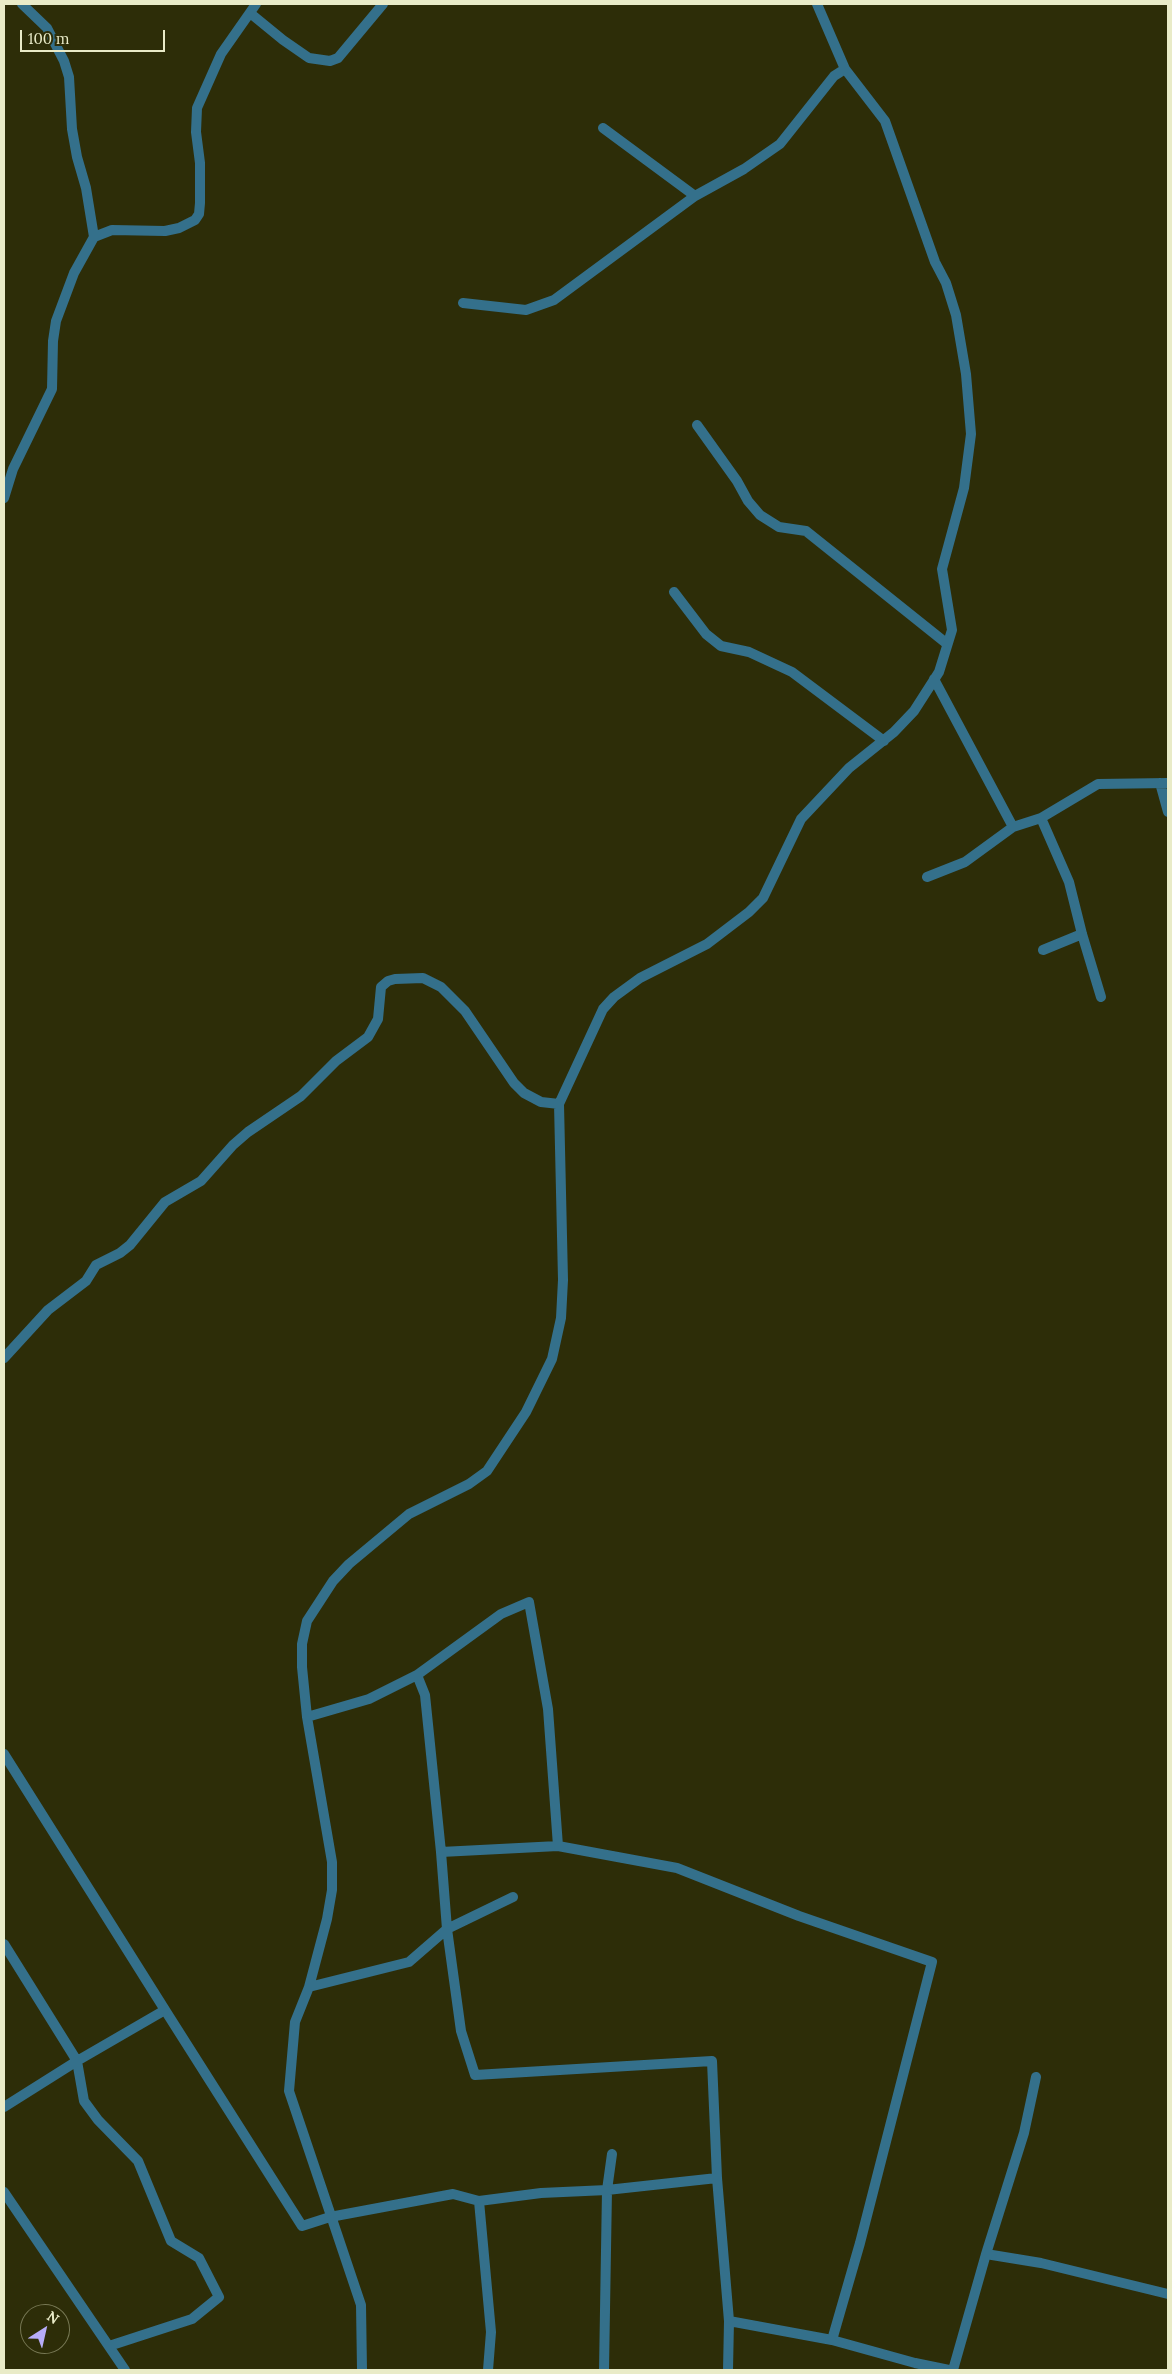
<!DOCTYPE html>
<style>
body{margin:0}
#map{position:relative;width:1172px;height:2374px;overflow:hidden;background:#2d2d08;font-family:Lora,serif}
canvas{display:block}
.frame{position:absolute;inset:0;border:5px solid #e9ebc8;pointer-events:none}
.north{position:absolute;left:20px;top:2304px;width:50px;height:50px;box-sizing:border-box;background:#2d2d08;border:1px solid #787955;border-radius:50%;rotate:35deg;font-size:14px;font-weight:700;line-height:20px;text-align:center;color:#e9ebc8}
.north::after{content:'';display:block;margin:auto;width:18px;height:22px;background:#b6acf8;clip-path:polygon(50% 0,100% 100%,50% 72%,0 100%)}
.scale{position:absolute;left:20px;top:30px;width:145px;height:22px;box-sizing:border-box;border:2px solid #e9ebc8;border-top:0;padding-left:6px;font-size:15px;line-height:18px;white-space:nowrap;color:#e9ebc8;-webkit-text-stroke:4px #2d2d08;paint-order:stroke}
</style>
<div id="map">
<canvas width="1172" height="2374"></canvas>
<div class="frame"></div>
<div class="north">N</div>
<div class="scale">100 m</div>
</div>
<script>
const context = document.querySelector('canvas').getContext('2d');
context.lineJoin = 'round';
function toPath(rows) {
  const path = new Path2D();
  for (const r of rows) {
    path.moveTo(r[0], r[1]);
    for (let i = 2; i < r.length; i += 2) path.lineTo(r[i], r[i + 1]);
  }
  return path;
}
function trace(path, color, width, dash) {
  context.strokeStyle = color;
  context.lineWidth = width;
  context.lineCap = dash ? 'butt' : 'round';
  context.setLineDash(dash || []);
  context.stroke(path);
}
trace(toPath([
 [250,13,283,40,309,58,330,61,338,58,383,4],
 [603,128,695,196],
 [94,237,112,230,165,231,179,228,195,220,199,214,200,203,200,163,196,132,197,108,221,54,256,4],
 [463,303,526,310,554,300,695,196,744,169,780,144,834,76,845,69],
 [697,425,737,481,748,501,760,515,779,527,806,531,946,643],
 [4,498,13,469,52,389,53,341,56,321,74,273,94,237,86,188,77,157,72,129,69,77,64,61,47,28,22,4],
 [674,592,706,634,721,646,749,652,792,672,884,741],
 [934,679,1013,827,1041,818,1098,784,1168,783],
 [1160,783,1168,812],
 [1041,818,1069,882,1082,934,1101,997],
 [927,877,965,862,1013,827],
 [1043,950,1082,934],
 [4,1358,48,1310,86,1281,96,1265,120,1253,130,1245,165,1202,201,1181,233,1145,248,1132,301,1096,336,1061,368,1037,378,1019,381,987,388,981,395,979,423,978,441,987,465,1011,514,1083,524,1093,541,1102,559,1104],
 [417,1675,425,1695,441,1852,447,1929,461,2031,475,2075,712,2061,717,2178],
 [307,1717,369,1699,417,1675,501,1614,529,1602,548,1709,558,1846,441,1852],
 [4,1754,165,2010],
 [558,1846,677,1868,799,1916,932,1962,860,2243,832,2340],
 [4,1944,77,2061,4,2107],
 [309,1987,409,1962,447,1929,513,1897],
 [4,2192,125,2370],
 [479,2201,491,2332,488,2370],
 [986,2254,1041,2263,1168,2294],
 [109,2346,192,2319,219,2297,199,2258,171,2241,138,2161,98,2120,84,2101,77,2061,165,2010,302,2226,330,2217,453,2194,479,2201,541,2193,607,2190,717,2178,729,2321,832,2340,915,2363,949,2370],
 [362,2370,361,2305,289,2091,295,2022,309,1987,327,1919,332,1890,332,1862,307,1717,302,1667,302,1644,307,1621,333,1581,349,1564,409,1514,469,1484,487,1471,526,1412,552,1359,561,1318,563,1280,559,1104,603,1009,614,997,640,978,707,944,749,912,763,898,801,819,849,768,894,732,914,711,939,672,952,630,942,569,964,488,971,434,966,374,956,315,946,283,935,262,885,121,845,69,817,4],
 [604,2370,607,2190,612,2154],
 [728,2370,729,2321],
 [953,2370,986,2254,1024,2133,1036,2077]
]), '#34708b', 10);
</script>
